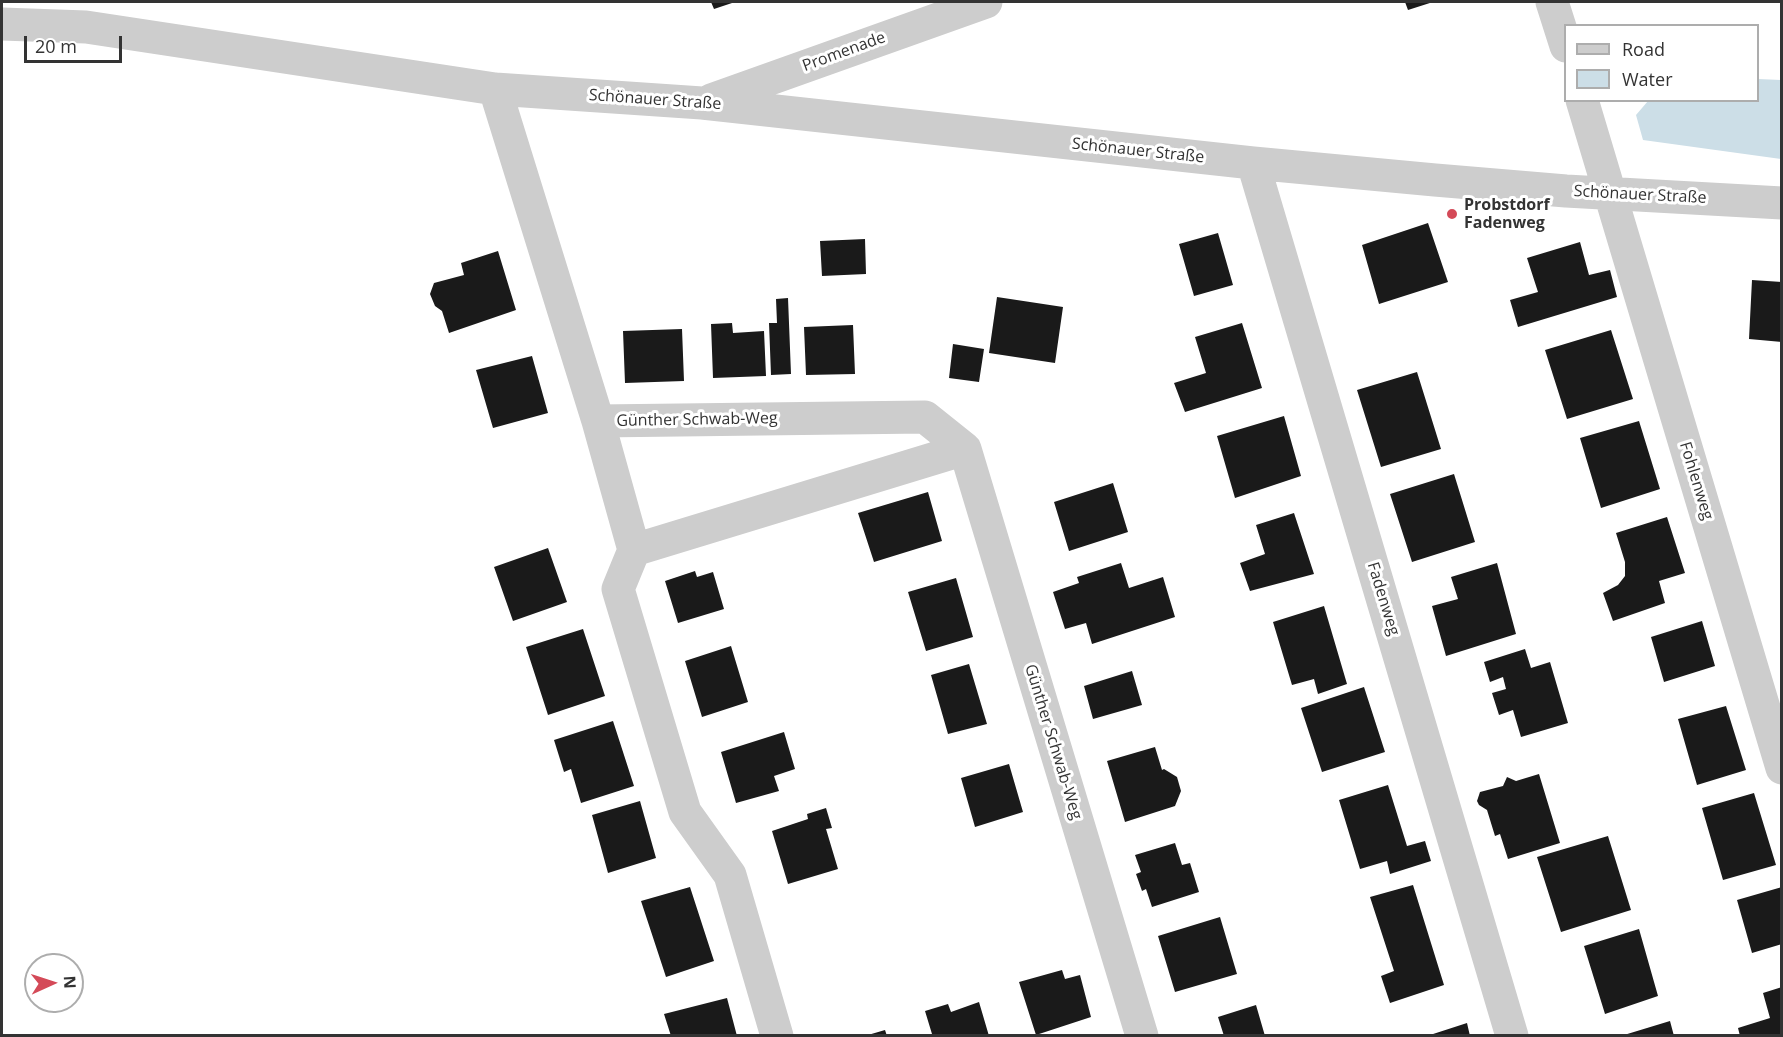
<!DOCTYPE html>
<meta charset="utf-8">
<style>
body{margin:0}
#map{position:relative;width:1783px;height:1037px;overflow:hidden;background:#fff;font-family:"Open Sans",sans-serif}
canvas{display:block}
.frame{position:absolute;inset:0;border:3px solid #333;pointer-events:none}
.legend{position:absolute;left:1564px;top:24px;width:195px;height:78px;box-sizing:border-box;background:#fff;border:2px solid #adadad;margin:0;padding:8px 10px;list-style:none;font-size:18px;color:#333}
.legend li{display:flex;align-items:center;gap:12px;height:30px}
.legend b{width:30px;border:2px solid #adadad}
.north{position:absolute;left:24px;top:953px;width:60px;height:60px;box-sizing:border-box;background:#fff;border:2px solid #adadad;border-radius:50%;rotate:87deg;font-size:16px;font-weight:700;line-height:24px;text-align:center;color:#333}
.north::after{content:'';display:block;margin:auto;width:21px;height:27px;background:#d44a58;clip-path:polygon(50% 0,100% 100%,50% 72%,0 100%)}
.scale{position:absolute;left:24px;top:36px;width:98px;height:27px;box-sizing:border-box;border:3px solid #333;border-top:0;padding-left:8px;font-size:18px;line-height:21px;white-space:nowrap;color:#333;-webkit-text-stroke:4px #fff;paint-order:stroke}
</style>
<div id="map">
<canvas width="1783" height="1037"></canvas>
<div class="frame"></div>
<ul class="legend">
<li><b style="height:8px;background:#cdcdcd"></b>Road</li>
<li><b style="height:16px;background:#ccdee7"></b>Water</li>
</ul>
<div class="north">N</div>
<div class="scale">20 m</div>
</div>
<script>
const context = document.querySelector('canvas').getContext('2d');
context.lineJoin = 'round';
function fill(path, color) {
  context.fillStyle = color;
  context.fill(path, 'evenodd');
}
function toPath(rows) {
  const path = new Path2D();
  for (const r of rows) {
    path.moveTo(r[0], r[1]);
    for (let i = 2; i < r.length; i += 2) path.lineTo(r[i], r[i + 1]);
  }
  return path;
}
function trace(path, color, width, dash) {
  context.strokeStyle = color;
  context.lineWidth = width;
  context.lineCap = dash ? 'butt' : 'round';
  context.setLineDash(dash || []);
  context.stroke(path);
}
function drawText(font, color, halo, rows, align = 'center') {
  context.font = font + ' "Open Sans",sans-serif';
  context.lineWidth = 6;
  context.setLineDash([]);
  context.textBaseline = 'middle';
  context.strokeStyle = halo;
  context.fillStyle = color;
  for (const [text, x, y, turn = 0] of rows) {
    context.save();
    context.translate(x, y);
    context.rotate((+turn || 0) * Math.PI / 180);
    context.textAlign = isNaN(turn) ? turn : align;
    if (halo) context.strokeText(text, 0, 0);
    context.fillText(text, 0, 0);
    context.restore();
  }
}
fill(toPath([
 [1758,79,1781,80,1781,159,1643,140,1636,115,1648,101,1758,100]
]), '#ccdee7');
fill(toPath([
 [711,2,735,2,714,9],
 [1405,2,1433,2,1408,10],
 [1428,223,1448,282,1379,304,1362,245],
 [1218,233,1233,285,1194,296,1179,244],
 [865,239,866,274,822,276,820,241],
 [1580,242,1589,275,1610,270,1617,297,1518,327,1510,300,1538,292,1527,258],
 [498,251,516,310,449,333,442,311,435,306,430,294,434,283,464,275,461,263],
 [1752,280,1782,282,1782,342,1749,339],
 [997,297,1063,307,1055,363,989,353],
 [788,298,791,374,771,375,769,323,777,323,776,299],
 [732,323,733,333,764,331,766,376,713,378,711,324],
 [1242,323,1262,388,1185,412,1174,383,1206,373,1195,337],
 [853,325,855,374,806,375,804,327],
 [682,329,684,381,625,383,623,331],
 [1611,330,1633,399,1567,419,1545,350],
 [953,344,984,349,979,382,949,378],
 [532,356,548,413,493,428,476,370],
 [1417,372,1441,449,1381,467,1357,390],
 [1284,416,1301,476,1235,498,1217,436],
 [1639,421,1660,489,1601,508,1580,438],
 [1454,474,1475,542,1412,562,1390,494],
 [1113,483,1128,532,1069,551,1054,502],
 [928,492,942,541,874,562,858,513],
 [1294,513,1314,574,1250,591,1240,563,1265,554,1256,525],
 [1667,517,1685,573,1659,581,1665,603,1613,621,1603,593,1618,585,1625,576,1625,562,1616,533],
 [548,548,567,602,513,621,494,567],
 [1121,563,1129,588,1163,577,1175,617,1092,644,1086,623,1065,629,1053,592,1079,583,1077,577],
 [1497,563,1516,634,1446,656,1432,606,1458,599,1451,577],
 [695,571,697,577,713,572,724,609,678,623,665,581],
 [956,578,973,637,926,651,908,592],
 [1324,606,1347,684,1318,694,1314,679,1292,685,1273,622],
 [1702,621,1715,666,1664,682,1651,637],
 [583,629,605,696,548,715,526,647],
 [731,646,748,702,702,717,685,661],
 [1525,649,1531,668,1550,662,1568,723,1521,737,1513,710,1499,715,1492,693,1506,689,1503,677,1490,682,1484,662],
 [969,664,987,724,948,734,931,675],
 [1132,671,1142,705,1093,719,1084,686],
 [1364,687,1385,752,1322,772,1301,708],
 [1726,706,1746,770,1697,785,1678,719],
 [613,721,634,786,581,803,571,769,564,772,554,740],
 [784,732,795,769,774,776,779,791,736,803,721,752],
 [1155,747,1162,770,1164,769,1177,777,1181,791,1175,806,1125,822,1107,761],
 [1009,764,1023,812,975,827,961,778],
 [1539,774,1560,843,1508,859,1500,834,1495,836,1487,810,1479,805,1477,801,1480,792,1503,786,1507,777,1516,781],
 [1388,785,1407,846,1425,841,1431,861,1390,874,1387,861,1360,869,1339,800],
 [1754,793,1776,865,1723,880,1702,808],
 [640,801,656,858,608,873,592,815],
 [826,808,832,828,826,829,838,869,788,884,772,831,808,819,807,814],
 [1608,836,1631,910,1561,932,1537,857],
 [1175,843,1182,865,1190,863,1199,892,1152,907,1146,889,1142,891,1136,874,1141,872,1135,855],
 [1413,885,1444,985,1390,1003,1381,976,1394,971,1370,897],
 [690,887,714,961,666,977,641,901],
 [1782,887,1782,944,1752,953,1737,900],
 [1220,917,1237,974,1175,992,1158,936],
 [1639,929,1658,996,1605,1014,1584,946],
 [1062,970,1065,979,1080,975,1091,1017,1036,1035,1019,982],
 [1782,987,1782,1036,1740,1036,1738,1028,1770,1018,1763,993],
 [727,998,737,1036,671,1036,664,1014],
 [979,1002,989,1036,928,1036,932,1034,925,1011,948,1004,951,1012],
 [1256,1005,1265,1036,1224,1036,1218,1017],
 [1670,1021,1674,1036,1625,1036,1624,1035],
 [1467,1023,1470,1036,1430,1036,1430,1035],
 [885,1030,887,1036,868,1036,868,1035]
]), '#1a1a1a');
trace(toPath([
 [1552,2,1566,46],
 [2,24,86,27,495,89,702,103,1253,163,1435,180,1566,191,1782,203],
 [495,89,598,421,634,550,618,589,685,812,730,875,777,1036],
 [711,100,986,2],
 [1582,100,1782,768],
 [1253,163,1512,1036],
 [598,421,925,417,965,449,1142,1036],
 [634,550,965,449]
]), '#cdcdcd', 33);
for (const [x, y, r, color] of [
 [1452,214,6,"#d44a58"]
]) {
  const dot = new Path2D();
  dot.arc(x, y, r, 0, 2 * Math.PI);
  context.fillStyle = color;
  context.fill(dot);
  trace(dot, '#fff', 2);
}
drawText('16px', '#333', '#fff', [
 ["Promenade",844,52,-20],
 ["Schönauer Straße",655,100,4],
 ["Schönauer Straße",1138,151,6],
 ["Schönauer Straße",1640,195,3],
 ["Günther Schwab-Weg",697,420,-1],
 ["Fohlenweg",1696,481,73],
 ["Fadenweg",1383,599,73],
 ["Günther Schwab-Weg",1053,742,73]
]);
drawText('bold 16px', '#333', '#fff', [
 ["Probstdorf",1464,205],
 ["Fadenweg",1464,223]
], 'left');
</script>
